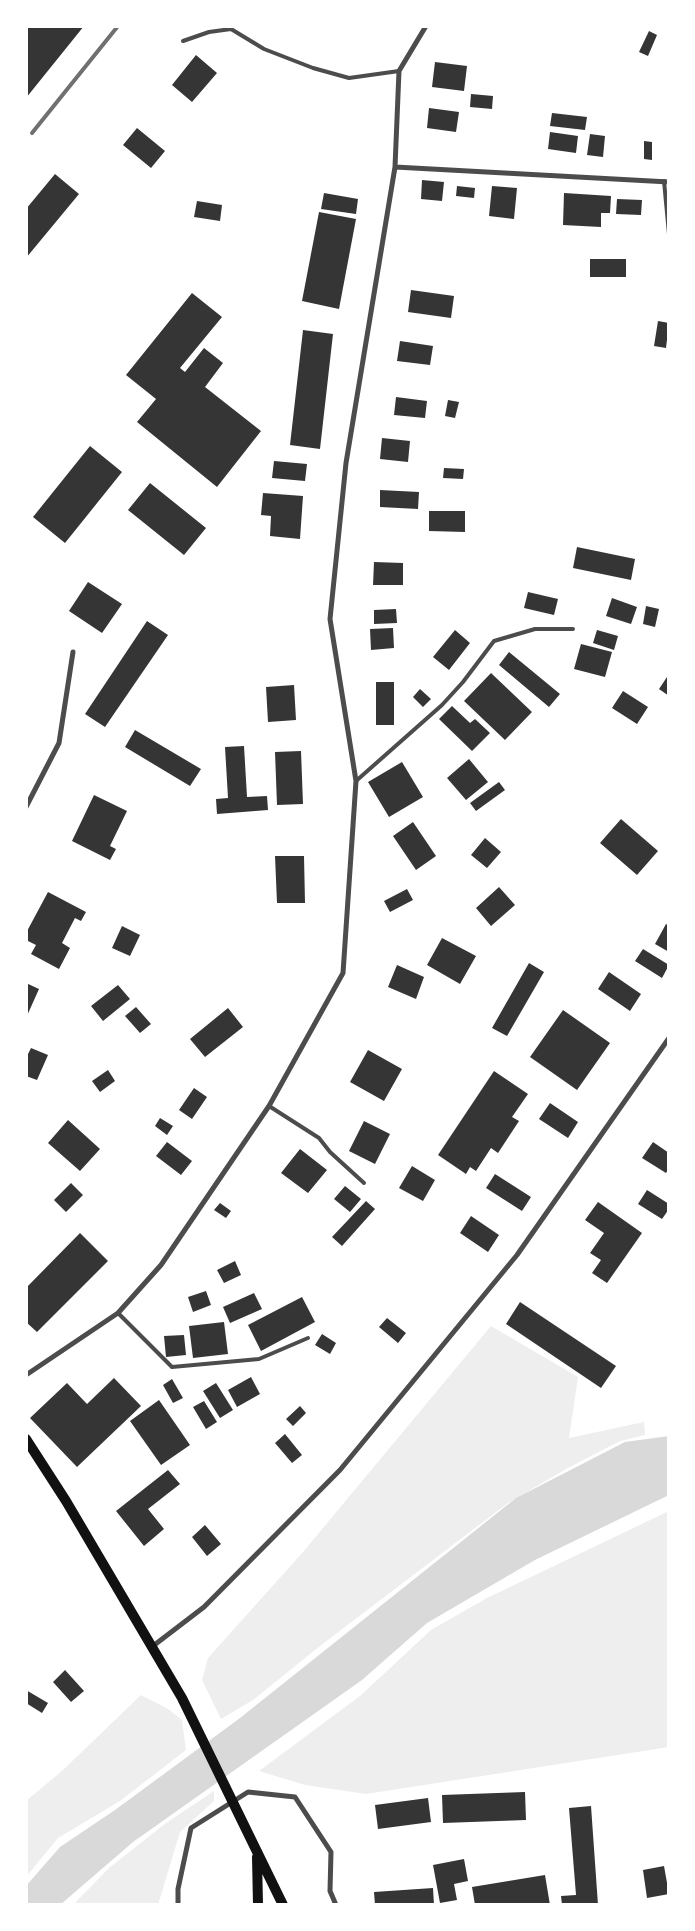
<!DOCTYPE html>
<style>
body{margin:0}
#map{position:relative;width:695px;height:1931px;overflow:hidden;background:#fff;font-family:Merriweather,serif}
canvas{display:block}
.frame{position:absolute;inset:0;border:28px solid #fff;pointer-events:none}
</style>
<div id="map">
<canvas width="695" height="1931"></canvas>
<div class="frame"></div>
</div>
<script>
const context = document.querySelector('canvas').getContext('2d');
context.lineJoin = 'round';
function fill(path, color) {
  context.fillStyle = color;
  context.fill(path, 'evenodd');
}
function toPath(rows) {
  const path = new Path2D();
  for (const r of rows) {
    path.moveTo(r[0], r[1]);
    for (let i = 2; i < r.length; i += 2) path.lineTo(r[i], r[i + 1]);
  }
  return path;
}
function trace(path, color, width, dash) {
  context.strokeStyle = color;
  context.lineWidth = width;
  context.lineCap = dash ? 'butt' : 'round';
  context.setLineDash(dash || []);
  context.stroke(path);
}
fill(toPath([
 [491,1326,578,1377,569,1438,644,1422,645,1435,620,1441,566,1469,508,1503,320,1646,253,1700,221,1719,202,1680,208,1658,303,1552],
 [669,1511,669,1747,366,1794,305,1785,259,1771,360,1696,431,1630,487,1598],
 [141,1695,168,1709,182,1720,186,1750,120,1801,58,1838,26,1877,26,1801,63,1770],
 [214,1791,214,1801,180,1832,158,1905,73,1905,109,1868,166,1823]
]), '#eee');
fill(toPath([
 [669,1436,669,1495,535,1560,427,1623,362,1680,133,1842,60,1905,26,1905,26,1886,60,1847,115,1810,240,1718,516,1498,625,1442]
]), '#d9d9d9');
fill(toPath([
 [26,26,84,26,26,98],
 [649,31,657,35,648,56,639,52],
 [196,55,217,73,192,102,172,85],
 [435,62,467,66,464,91,432,87],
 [471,94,493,96,492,109,470,107],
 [429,108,459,112,456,132,427,128],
 [552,113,587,117,585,130,550,126],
 [137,128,165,151,151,168,123,145],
 [550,132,578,136,576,153,548,149],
 [590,134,605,136,603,157,587,155],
 [644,141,652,142,652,160,644,159],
 [55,174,79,194,26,258,26,209],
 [422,180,444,182,442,201,421,199],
 [457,186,475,188,474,198,456,196],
 [492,186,517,188,514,219,489,216],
 [324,193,358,199,356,214,321,209],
 [564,193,611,196,610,213,601,213,601,227,563,225],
 [617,199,642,200,641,215,616,214],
 [197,201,222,205,220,221,194,217],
 [319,212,356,219,339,309,302,301],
 [590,259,626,259,626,277,590,277],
 [411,290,454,296,451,318,408,312],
 [192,293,222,317,180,368,185,372,204,348,223,363,205,387,261,431,217,487,137,422,156,399,126,375],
 [658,321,669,323,666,348,654,346],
 [303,330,333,334,320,449,290,445],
 [400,341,433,346,430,365,397,361],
 [396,397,427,401,425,418,394,415],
 [448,400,459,402,455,418,445,416],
 [382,438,410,441,408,462,380,459],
 [90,446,122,472,65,543,33,517],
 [274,461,307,464,305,481,272,478],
 [444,468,464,469,463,479,443,478],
 [150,483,206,528,184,555,128,510],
 [380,490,419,492,418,509,380,507],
 [263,493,303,496,300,539,270,536,271,516,261,515],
 [429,511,465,511,465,532,429,531],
 [577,547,635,559,631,580,573,568],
 [374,562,403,563,403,585,373,585],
 [88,582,122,604,102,633,69,611],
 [528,592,558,599,554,615,524,608],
 [612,598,637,607,631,624,606,616],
 [646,606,659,609,655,627,643,624],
 [396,609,397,623,374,624,374,610],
 [147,621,168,635,105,727,85,714],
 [393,628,394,648,371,650,370,629],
 [455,630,470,643,449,670,433,657],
 [597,630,618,636,614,650,593,643],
 [581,644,612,652,605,677,574,669],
 [509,652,560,694,549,707,499,665],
 [491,673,532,712,505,740,464,701],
 [669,674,669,696,659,689],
 [376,682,394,682,394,725,376,725],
 [294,685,296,720,268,722,266,687],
 [420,689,431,699,423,707,413,697],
 [623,691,648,707,637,724,612,708],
 [452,706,470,723,475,719,490,733,472,751,439,719],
 [135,730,201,769,190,786,125,747],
 [244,746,247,797,267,796,268,810,217,814,216,799,228,798,225,747],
 [301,751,303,804,277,805,275,752],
 [469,759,488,782,466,800,447,778],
 [402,762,423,797,389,817,368,782],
 [499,782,505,790,476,811,470,803],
 [94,795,127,811,110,846,116,849,110,860,72,841],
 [621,819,658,851,637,875,600,843],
 [413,822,436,856,416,870,393,836],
 [485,838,501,852,487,868,471,855],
 [275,856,304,856,305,903,277,903],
 [499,887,515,905,491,926,476,908],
 [407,889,413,900,390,912,384,901],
 [48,892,86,912,81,921,75,918,62,943,70,948,59,969,31,954,36,945,26,940,26,933],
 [666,924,669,926,669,952,655,944],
 [122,926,140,935,130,956,112,948],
 [442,938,476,956,460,984,427,965],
 [643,949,669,965,662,978,635,961],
 [529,963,544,972,507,1036,492,1028],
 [397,965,424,977,416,999,388,987],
 [609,972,641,994,630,1011,598,989],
 [26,983,39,989,26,1018],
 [118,985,130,999,103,1021,91,1006],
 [136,1007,151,1024,140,1033,125,1016],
 [228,1008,243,1027,205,1057,190,1039],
 [563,1010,610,1043,577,1090,530,1057],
 [31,1048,48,1055,37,1080,26,1076,26,1058],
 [368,1050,402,1069,384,1101,350,1082],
 [108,1070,115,1081,100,1092,92,1081],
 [494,1071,528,1094,512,1117,519,1121,498,1153,491,1148,476,1171,470,1167,466,1174,438,1155],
 [194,1088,207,1097,192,1119,179,1110],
 [550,1103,578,1122,568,1138,539,1119],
 [160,1118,173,1126,167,1135,155,1126],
 [68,1120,100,1149,80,1171,48,1143],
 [364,1121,390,1134,375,1164,349,1151],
 [167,1142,192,1161,181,1175,156,1156],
 [653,1142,669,1153,669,1168,666,1173,642,1158],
 [300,1149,327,1170,308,1193,281,1173],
 [412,1166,435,1180,423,1201,399,1188],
 [495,1174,531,1197,522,1211,486,1188],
 [71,1183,83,1195,66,1212,54,1200],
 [345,1186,361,1199,350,1212,334,1199],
 [647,1190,669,1204,669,1209,662,1219,638,1204],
 [366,1201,375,1209,342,1246,332,1237],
 [598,1202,642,1233,607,1283,592,1273,601,1260,590,1253,604,1233,585,1220],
 [220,1203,231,1211,226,1218,214,1210],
 [471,1216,499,1235,488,1252,460,1233],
 [80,1233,108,1261,37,1332,26,1322,26,1288],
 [235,1261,241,1275,224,1283,217,1270],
 [206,1291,211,1305,193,1312,188,1297],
 [254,1293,262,1309,230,1323,223,1307],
 [302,1297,315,1322,261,1351,248,1325],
 [520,1302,616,1366,601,1388,506,1324],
 [387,1318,406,1333,398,1343,379,1327],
 [224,1322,228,1354,193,1358,189,1326],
 [322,1334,336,1343,330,1354,315,1345],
 [184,1335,186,1355,166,1357,164,1336],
 [251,1377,260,1394,237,1407,228,1390],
 [114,1378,141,1406,77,1467,30,1418,67,1383,87,1404],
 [172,1379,183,1398,173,1403,163,1385],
 [216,1383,233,1410,220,1418,203,1391],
 [159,1400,190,1445,161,1465,130,1421],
 [204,1401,217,1422,206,1429,193,1407],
 [300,1406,306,1413,293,1426,286,1419],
 [285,1434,302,1455,292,1463,275,1443],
 [168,1470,180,1484,148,1509,164,1529,144,1546,116,1511],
 [205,1525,221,1544,207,1556,192,1537],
 [65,1670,84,1691,71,1702,53,1682],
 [26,1690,48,1703,42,1713,26,1703],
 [525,1792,526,1820,443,1823,442,1795],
 [428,1798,431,1822,378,1829,375,1805],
 [591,1806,598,1905,562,1905,561,1896,576,1895,569,1808],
 [464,1859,468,1881,454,1884,457,1900,440,1903,433,1865],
 [664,1866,669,1894,647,1898,643,1870],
 [545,1875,550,1905,475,1905,472,1887],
 [433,1888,434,1905,375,1905,374,1892]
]), '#353535');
trace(toPath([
 [183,41,209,32,231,29,264,49,313,68,349,78,399,71],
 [664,181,669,234],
 [356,781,442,705,463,682,494,641,535,629,573,629],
 [269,1106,319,1138,330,1152,364,1183],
 [118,1313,172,1367,259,1359,308,1338]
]), '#4c4c4c', 4);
trace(toPath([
 [395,167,669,182],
 [26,807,59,743,73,652],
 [26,1375,118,1313,161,1265,269,1106,343,973,356,781,330,619,346,463,395,167,399,71,426,26],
 [153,1646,204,1607,340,1470,517,1255,669,1038],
 [178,1905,178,1889,191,1828,248,1792,295,1797,331,1852,330,1891,336,1905]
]), '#4c4c4c', 5);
trace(toPath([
 [26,1439,66,1501,182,1698,283,1905],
 [257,1857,258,1905]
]), '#111', 10);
trace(toPath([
 [32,133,118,26]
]), '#707070', 4);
</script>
